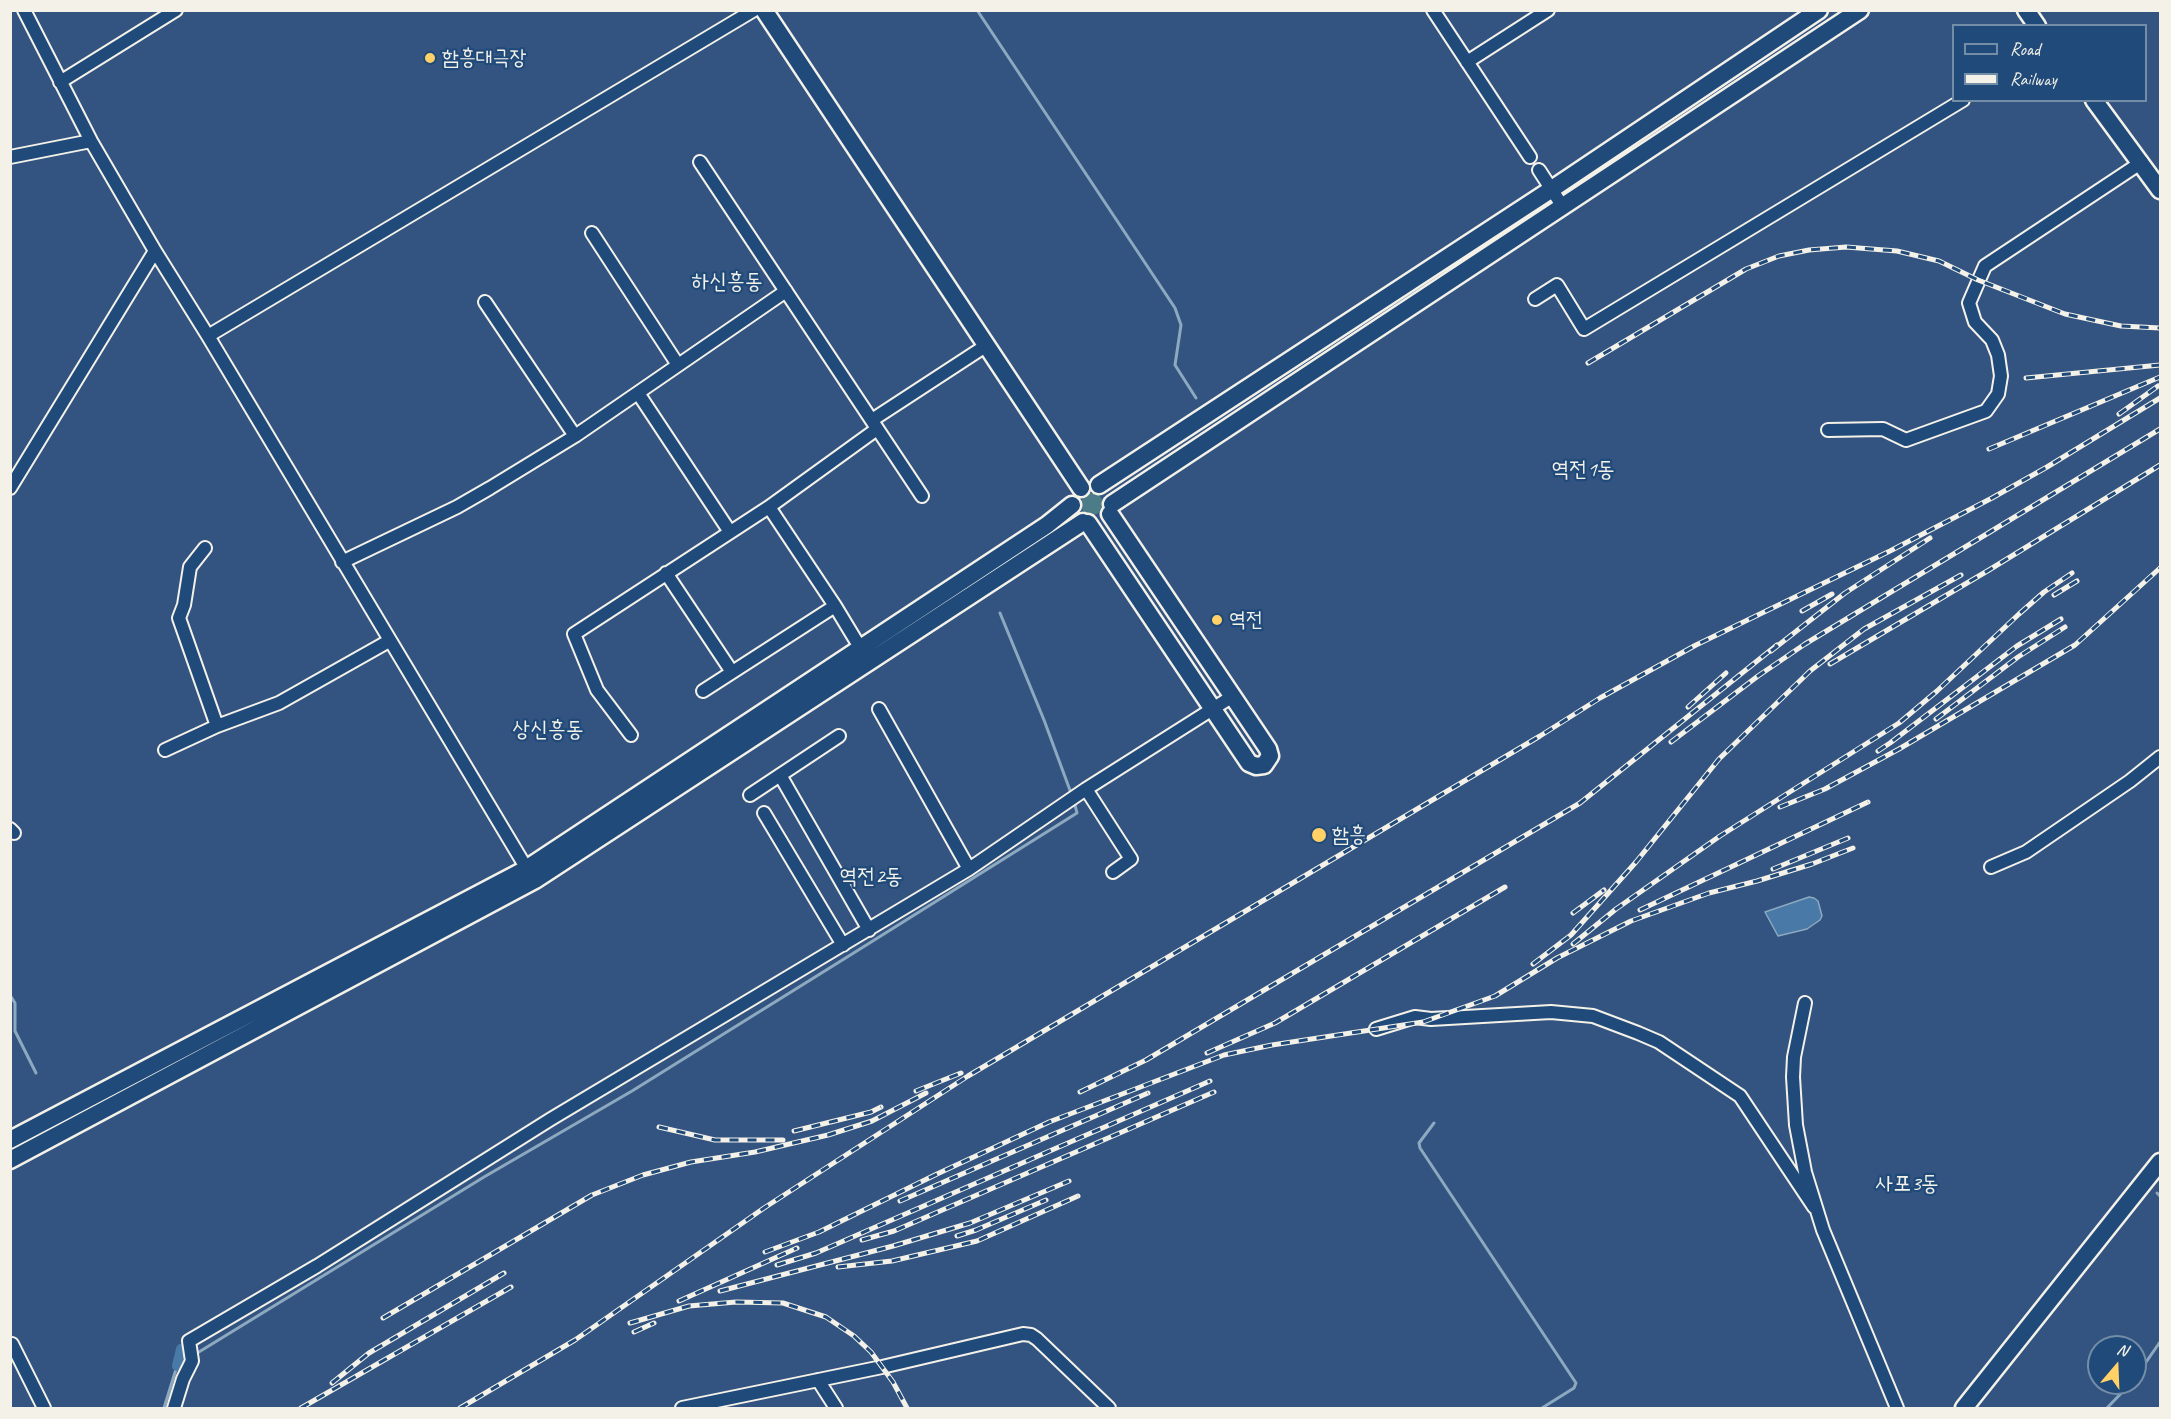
<!DOCTYPE html>
<meta charset="utf-8">
<style>
body{margin:0}
#map{position:relative;width:2171px;height:1419px;overflow:hidden;background:#335481;font-family:Caveat,sans-serif}
canvas{display:block}
.frame{position:absolute;inset:0;border:12px solid #f4f1e8;pointer-events:none}
.legend{position:absolute;left:1952px;top:24px;width:195px;height:78px;box-sizing:border-box;background:#1f4a7a;border:2px solid #748da6;margin:0;padding:8px 10px;list-style:none;font-size:18px;color:#f4f1e8}
.legend li{display:flex;align-items:center;gap:12px;height:30px}
.legend b{width:30px;border:2px solid #748da6}
.north{position:absolute;left:2087px;top:1335px;width:60px;height:60px;box-sizing:border-box;background:#1f4a7a;border:2px solid #748da6;border-radius:50%;rotate:19deg;font-size:16px;font-weight:700;line-height:24px;text-align:center;color:#f4f1e8}
.north::after{content:'';display:block;margin:auto;width:21px;height:27px;background:#ffd166;clip-path:polygon(50% 0,100% 100%,50% 72%,0 100%)}
</style>
<div id="map">
<canvas width="2171" height="1419"></canvas>
<div class="frame"></div>
<ul class="legend">
<li><b style="height:8px;background:#1f4a7a"></b>Road</li>
<li><b style="height:8px;background:#f4f1e8"></b>Railway</li>
</ul>
<div class="north">N</div>
</div>
<script>
const context = document.querySelector('canvas').getContext('2d');
context.lineJoin = 'round';
function fill(path, color) {
  context.fillStyle = color;
  context.fill(path, 'evenodd');
}
function toPath(rows) {
  const path = new Path2D();
  for (const r of rows) {
    if (r.length === 3) {
      path.moveTo(r[0] + r[2], r[1]);
      path.arc(r[0], r[1], r[2], 0, 2 * Math.PI);
      continue;
    }
    path.moveTo(r[0], r[1]);
    for (let i = 2; i < r.length; i += 2) path.lineTo(r[i], r[i + 1]);
  }
  return path;
}
function trace(path, color, width, dash) {
  context.strokeStyle = color;
  context.lineWidth = width;
  context.lineCap = dash ? 'butt' : 'round';
  context.setLineDash(dash || []);
  context.stroke(path);
}
function drawText(font, color, halo, rows, align = 'center') {
  context.font = font + ' Caveat,"Poor Story",sans-serif';
  context.lineWidth = 4.5;
  context.setLineDash([]);
  context.textBaseline = 'middle';
  context.strokeStyle = halo;
  context.fillStyle = color;
  for (const [text, x, y, turn = 0] of rows) {
    context.save();
    context.translate(x, y);
    context.rotate((+turn || 0) * Math.PI / 180);
    context.textAlign = isNaN(turn) ? turn : align;
    if (halo) context.strokeText(text, 0, 0);
    context.fillText(text, 0, 0);
    context.restore();
  }
}
fill(toPath([
 [1092,504,11]
]), '#4b7c87');
const water = toPath([
 [1809,897,1814,898,1818,901,1822,916,1820,920,1807,929,1778,936,1765,912,1809,897]
]);
fill(water, '#4979a6');
trace(water, '#8da9c0', 1.5);
trace(toPath([
 [977,10,1175,308,1181,325,1175,365,1196,398],
 [1000,613,1044,720,1071,793],
 [10,995,15,1003,15,1031,36,1073],
 [1434,1123,1419,1143,1420,1148,1576,1383,1574,1388,1542,1408],
 [2157,1193,2160,1196],
 [194,1355,484,1177,632,1091,852,954,1077,813,1075,805],
 [2135,1378,2160,1342],
 [164,1408,177,1366,188,1359],
 [2107,1408,2131,1383]
]), '#8da9c0', 3);
trace(toPath([
 [177,1366,181,1349]
]), '#4979a6', 10);
const street = toPath([
 [24,10,91,141,155,251,208,336,530,874],
 [1433,10,1530,157],
 [1467,62,1548,10],
 [60,82,176,10],
 [10,157,91,141],
 [700,162,922,496],
 [1539,170,1563,207],
 [592,233,678,365],
 [1535,299,1557,285,1584,329,1963,100],
 [485,302,575,436],
 [208,336,754,10],
 [638,393,730,532],
 [872,420,987,345],
 [1828,430,1883,429,1906,440,1986,411,1998,394,2001,376,1998,355,1992,340,1975,322,1969,303,1985,266,2142,162],
 [10,488,155,251],
 [769,507,835,606,861,649],
 [205,548,190,567,184,605,179,618,217,726],
 [342,562,457,507,490,488,575,436,786,291],
 [666,573,732,672],
 [703,691,835,606],
 [879,709,969,869],
 [631,735,597,690,574,634,769,507,877,429],
 [165,750,217,726,279,703,389,641],
 [780,775,869,930],
 [1086,789,1131,859,1113,872],
 [750,795,839,736],
 [764,813,843,945],
 [10,829,14,833],
 [1991,867,2026,852,2130,781,2160,757],
 [1805,1003,1794,1057,1793,1077,1796,1125,1805,1172,1823,1230,1897,1408],
 [1376,1029,1415,1017,1431,1019,1551,1012,1593,1016,1638,1033,1659,1042,1740,1096,1814,1207],
 [12,1344,44,1408],
 [818,1380,836,1408],
 [174,1408,183,1379,192,1361,189,1341,317,1266,551,1119,969,869,1086,789,1233,696],
 [682,1408,882,1367,1023,1334,1031,1335,1037,1339,1109,1408]
]);
const secondary = toPath([
 [764,10,1081,488],
 [2026,10,2037,26],
 [2094,100,2160,190],
 [1099,485,1552,189,1819,10],
 [1112,504,1860,10],
 [1088,523,1249,763,1256,766,1264,765,1270,756,1268,749,1110,514],
 [10,1140,526,869,1047,525,1072,505],
 [10,1160,535,880,1083,522],
 [1964,1408,2160,1162]
]);
trace(street, '#f4f1e8', 16);
trace(secondary, '#f4f1e8', 21);
trace(street, '#1f4a7a', 12);
trace(secondary, '#1f4a7a', 16);
const rail = toPath([
 [1588,363,1746,269,1779,256,1809,250,1846,247,1897,251,1939,261,1978,280,2065,314,2121,326,2160,328],
 [2026,378,2160,365],
 [2119,414,2158,386],
 [1989,449,2160,377],
 [2054,595,2077,581],
 [1802,611,1832,594],
 [1771,651,1845,593,1930,538],
 [1830,664,1989,570,2160,465],
 [1688,707,1726,673],
 [1936,719,2018,657,2065,627],
 [1671,742,1758,676,1805,644,2160,429],
 [1878,751,1890,743,2017,646,2061,619],
 [1780,807,1825,789,1899,749,2075,645,2160,568],
 [1773,869,1848,838],
 [1640,910,1868,802],
 [1573,913,1604,890],
 [1573,944,1616,909,1720,836,1899,723,1937,691,2019,614,2044,592,2072,573],
 [1533,964,1571,935,1636,862,1719,759,1810,671,1864,629,1961,575],
 [1207,1053,1275,1023,1505,887],
 [916,1091,961,1073],
 [1080,1092,1146,1060,1580,803,1777,645],
 [659,1127,715,1140,783,1140],
 [794,1131,871,1112,881,1107],
 [900,1201,1148,1093],
 [957,1236,976,1230,1046,1200],
 [862,1240,894,1231,1214,1092],
 [765,1252,819,1232,937,1174,1049,1122,1224,1055,1272,1045,1423,1022,1495,996,1557,958,1631,921,1709,893,1757,881,1812,864,1853,848],
 [777,1265,816,1253,1210,1081],
 [838,1267,892,1261,977,1241,1078,1196],
 [720,1291,893,1246,970,1223,1069,1181],
 [679,1301,797,1248],
 [383,1318,592,1195,643,1175,691,1162,755,1152,828,1135,872,1121,926,1093],
 [630,1323,689,1306,736,1302,783,1303,826,1317,854,1336,871,1352,893,1382,907,1408],
 [634,1332,654,1323],
 [332,1383,369,1353,504,1273],
 [301,1408,511,1287],
 [460,1408,575,1340,764,1208,968,1076,1540,736,1600,698,1696,645,1890,551,1992,498,2047,467,2160,398]
]);
trace(rail, '#f4f1e8', 5);
trace(rail, '#1f4a7a', 3, [9]);
for (const [x, y, r, color] of [
 [430,58,6,"#ffd166"],
 [1217,620,6,"#ffd166"],
 [1319,835,8,"#ffd166"]
]) {
  const dot = new Path2D();
  dot.arc(x, y, r, 0, 2 * Math.PI);
  context.fillStyle = color;
  context.fill(dot);
  trace(dot, '#1f4a7a', 2);
}
drawText('21px', '#f4f1e8', '#1f4a7a', [
 ["함흥대극장",442,58],
 ["역전",1229,620],
 ["함흥",1332,835]
], 'left');
drawText('22px', '#f4f1e8', '#1f4a7a', [
 ["하신흥동",727,282],
 ["역전1동",1583,470],
 ["상신흥동",548,730],
 ["역전2동",871,877],
 ["사포3동",1907,1184]
]);
</script>
